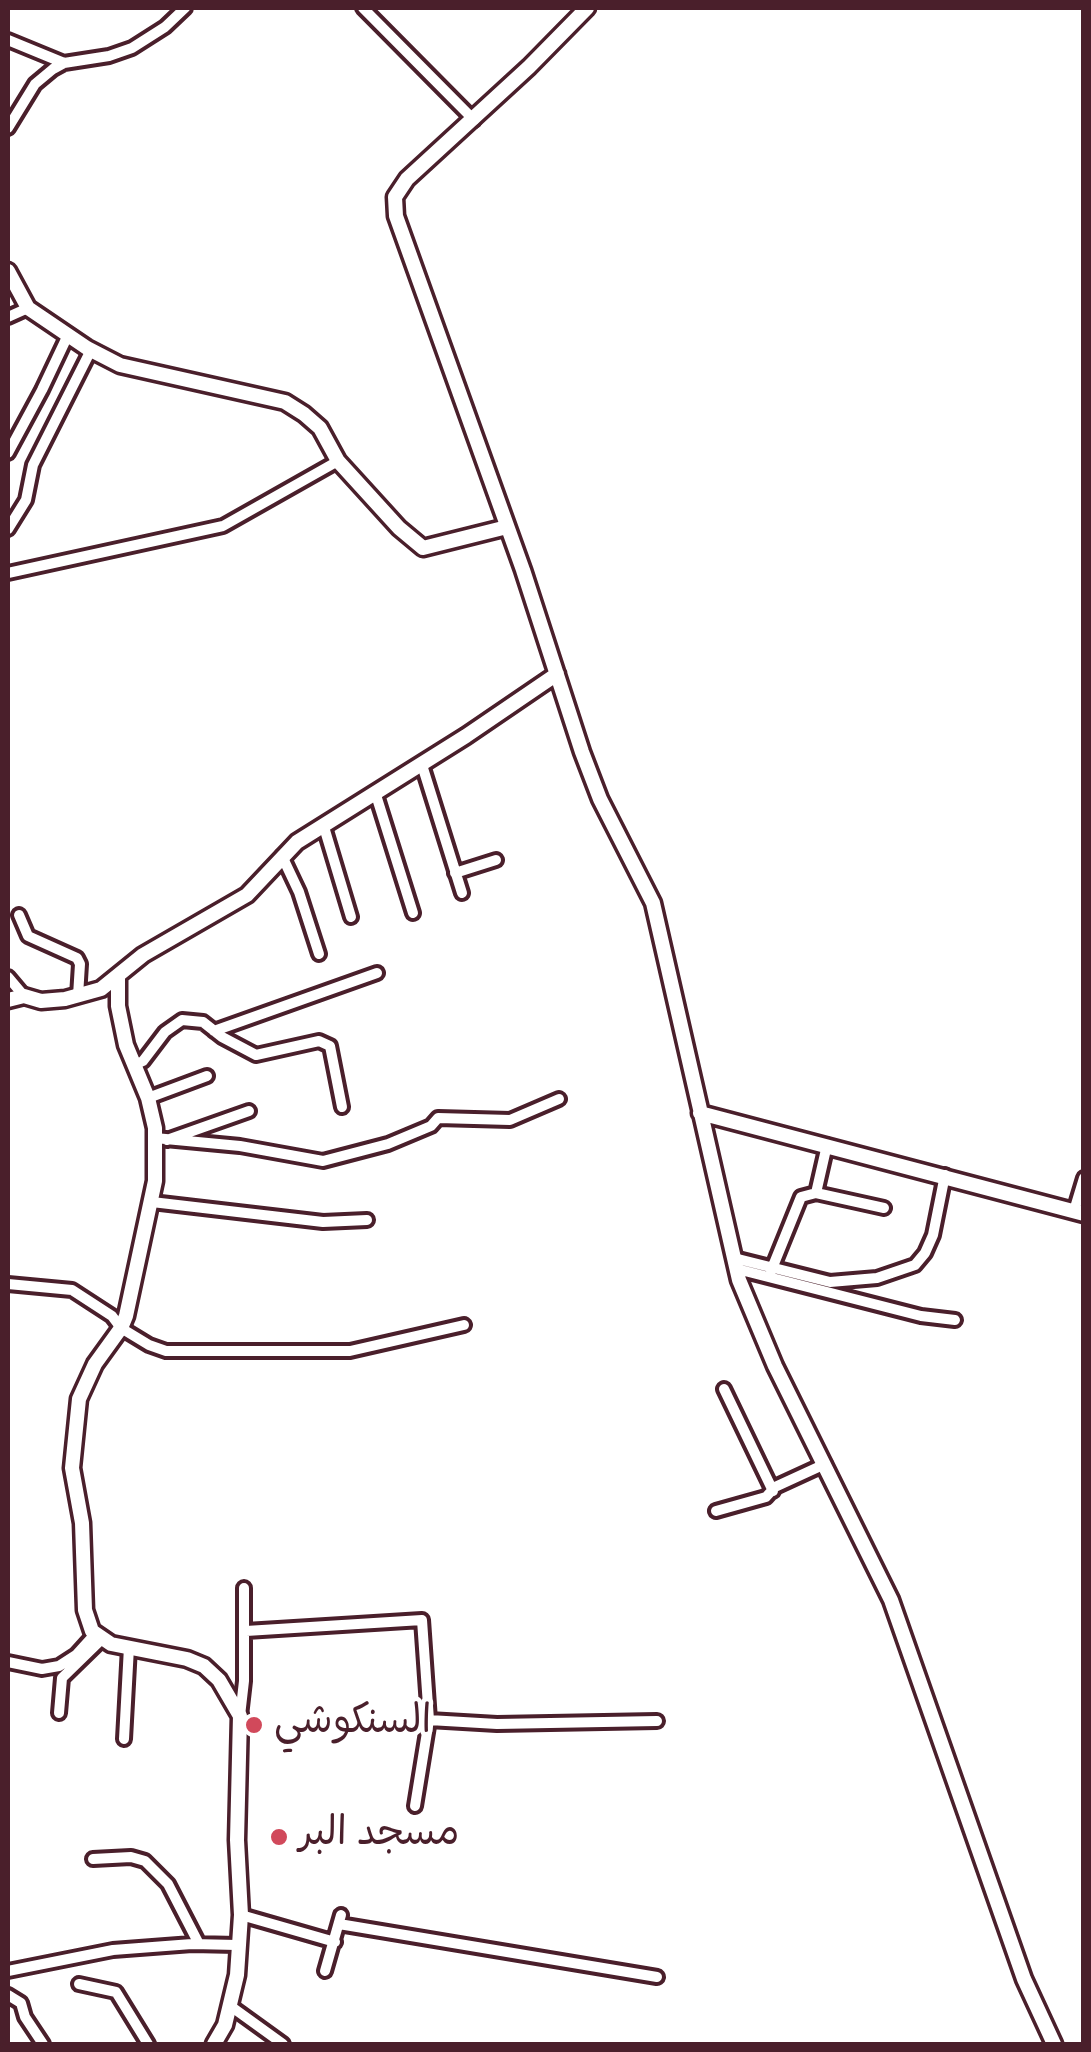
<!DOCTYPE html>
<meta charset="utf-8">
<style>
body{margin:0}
#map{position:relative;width:1091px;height:2052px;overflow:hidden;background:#fff;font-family:"Indie Flower",sans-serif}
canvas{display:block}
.frame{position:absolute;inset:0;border:10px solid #4a1f2b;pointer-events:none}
</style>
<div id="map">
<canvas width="1091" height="2052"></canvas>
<div class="frame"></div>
</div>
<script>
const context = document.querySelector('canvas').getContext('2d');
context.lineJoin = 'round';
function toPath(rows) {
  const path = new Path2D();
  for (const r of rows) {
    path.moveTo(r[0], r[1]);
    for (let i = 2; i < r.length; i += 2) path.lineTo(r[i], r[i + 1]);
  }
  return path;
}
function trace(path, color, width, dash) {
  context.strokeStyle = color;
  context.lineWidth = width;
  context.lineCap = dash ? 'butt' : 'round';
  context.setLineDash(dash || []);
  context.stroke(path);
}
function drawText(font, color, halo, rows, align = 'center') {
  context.font = font + ' "Indie Flower","Playpen Sans Arabic",sans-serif';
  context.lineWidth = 9;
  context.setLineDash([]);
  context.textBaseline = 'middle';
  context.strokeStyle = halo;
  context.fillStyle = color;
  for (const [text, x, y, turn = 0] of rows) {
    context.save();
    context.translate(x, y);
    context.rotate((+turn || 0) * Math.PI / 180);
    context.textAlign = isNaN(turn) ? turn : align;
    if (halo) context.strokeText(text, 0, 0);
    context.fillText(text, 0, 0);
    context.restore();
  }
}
const street = toPath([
 [363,8,474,120],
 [8,40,64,63],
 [8,128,35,84,53,69,64,63,109,56,132,48,165,27,185,8],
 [8,317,28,308],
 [8,453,42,390,68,335],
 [8,529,26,500,33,465,91,350],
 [8,573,223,526,338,461],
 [422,765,462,893],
 [376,795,413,913],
 [324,827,351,917],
 [282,856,299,892,319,954],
 [455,873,496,860],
 [19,915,28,936,77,958,80,964,78,996],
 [8,977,24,996],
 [214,1031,377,973],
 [134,1065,143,1061,165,1032,182,1020,203,1022,222,1037,256,1055,319,1041,330,1046,342,1107],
 [148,1098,207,1076],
 [155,1138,240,1146,323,1161,388,1144,431,1126,438,1118,510,1120,559,1099],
 [167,1140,249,1111],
 [816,1193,827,1145],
 [152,1202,323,1222,367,1220],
 [1074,1211,1084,1178],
 [734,1258,830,1282,877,1278,915,1265,925,1253,933,1235,945,1175],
 [737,1269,921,1316,955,1320],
 [771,1271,801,1197,816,1193,884,1208],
 [8,1284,72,1290,112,1316,121,1328,149,1345,166,1351,350,1351,464,1325],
 [724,1389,773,1491],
 [716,1511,766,1497,775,1487,825,1464],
 [246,1631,422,1620,429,1720,415,1806],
 [8,1662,42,1669,59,1666,76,1655,95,1634],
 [59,1713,62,1678,101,1640],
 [240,1716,244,1681,244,1588],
 [429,1720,497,1724,657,1721],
 [124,1739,129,1647],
 [93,1859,131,1857,145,1861,168,1884,199,1944],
 [241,1915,335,1942],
 [339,1924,657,1977],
 [8,1971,113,1950,192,1944,237,1945],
 [325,1971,341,1915],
 [79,1984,116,1992,148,2044],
 [8,1995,21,2003,25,2017,43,2044],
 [229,2005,283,2044]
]);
const secondary = toPath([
 [587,8,529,67,407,179,395,197,396,216,523,570,582,752,600,799,653,903,739,1280,775,1366,891,1600,1024,1979,1054,2044],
 [8,271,28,308,87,348,120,365,285,402,304,414,320,428,338,461,399,528,423,548,507,527],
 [118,979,118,1006,126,1045,148,1098,155,1128,155,1181,126,1316,121,1328,95,1364,79,1399,72,1468,82,1523,85,1610,92,1631,111,1644,187,1659,204,1666,219,1680,240,1716,237,1840,241,1915,237,1975,225,2025,214,2044],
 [8,1000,24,996,41,1001,65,999,101,989,143,955,247,895,297,842,466,736,557,674],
 [700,1113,1084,1214]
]);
trace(street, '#4a1f2b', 18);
trace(secondary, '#4a1f2b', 21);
trace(street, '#fff', 10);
trace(secondary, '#fff', 14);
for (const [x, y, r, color] of [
 [254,1725,10,"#d1495b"],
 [279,1837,10,"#d1495b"]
]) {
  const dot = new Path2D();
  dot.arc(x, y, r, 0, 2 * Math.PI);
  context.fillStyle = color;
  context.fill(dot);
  trace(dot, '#fff', 4);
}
drawText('40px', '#4a1f2b', '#fff', [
 ["السنكوشي",274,1725],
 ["مسجد البر",299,1837]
], 'left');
</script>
